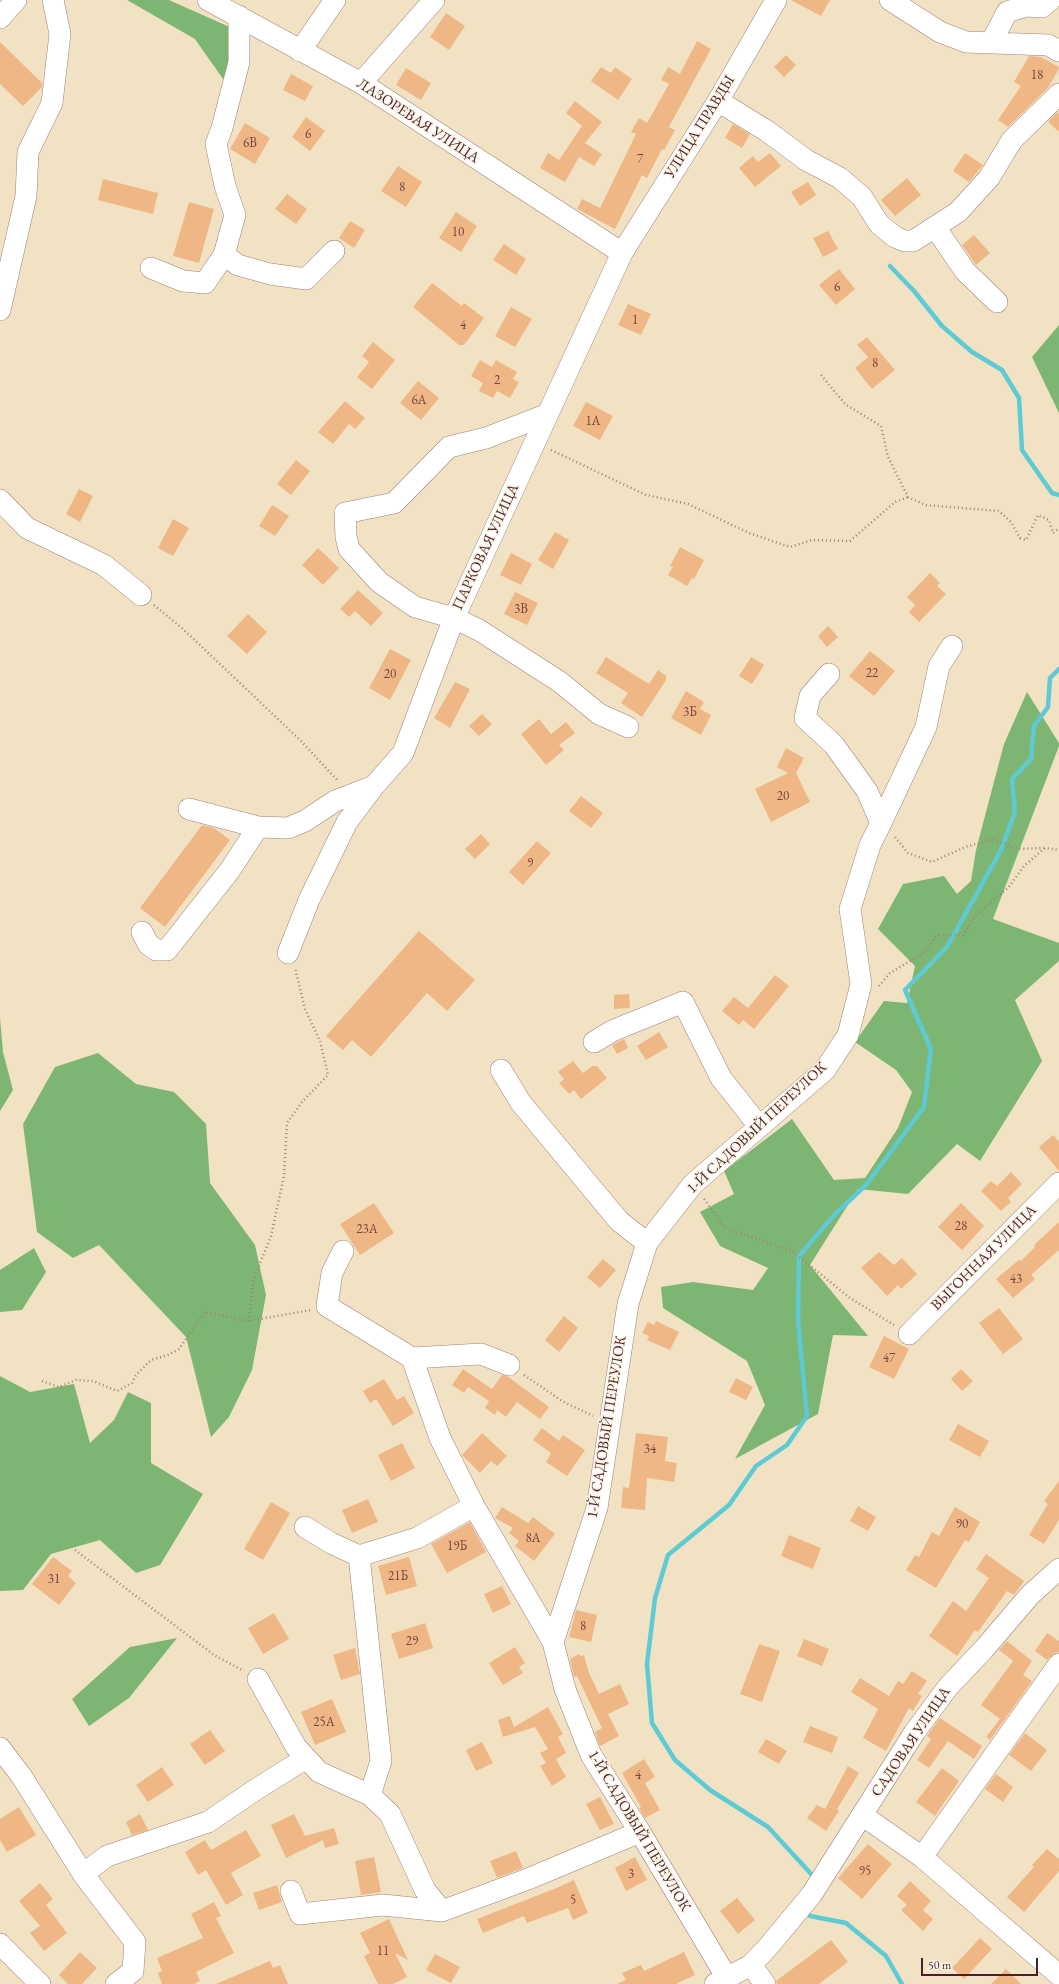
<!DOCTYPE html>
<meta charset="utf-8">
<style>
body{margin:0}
#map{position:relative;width:1059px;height:1984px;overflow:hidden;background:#f2e2c4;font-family:"EB Garamond",serif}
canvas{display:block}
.scale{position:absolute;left:921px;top:1958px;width:117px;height:18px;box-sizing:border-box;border:2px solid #4a1f2b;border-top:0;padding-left:5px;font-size:12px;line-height:14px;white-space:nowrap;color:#4a1f2b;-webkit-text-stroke:3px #fcf5e5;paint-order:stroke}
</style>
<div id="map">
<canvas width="1059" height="1984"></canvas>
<div class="scale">50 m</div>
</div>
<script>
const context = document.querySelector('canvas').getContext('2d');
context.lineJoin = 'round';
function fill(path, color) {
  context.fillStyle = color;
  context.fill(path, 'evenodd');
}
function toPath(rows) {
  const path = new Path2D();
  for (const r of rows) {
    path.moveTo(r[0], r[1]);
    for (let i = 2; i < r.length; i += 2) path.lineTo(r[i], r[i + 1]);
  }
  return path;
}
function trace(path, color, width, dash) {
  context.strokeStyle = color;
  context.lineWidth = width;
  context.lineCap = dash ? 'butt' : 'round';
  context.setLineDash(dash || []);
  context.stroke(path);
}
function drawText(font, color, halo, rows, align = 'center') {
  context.font = font + ' "EB Garamond",serif';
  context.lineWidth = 3;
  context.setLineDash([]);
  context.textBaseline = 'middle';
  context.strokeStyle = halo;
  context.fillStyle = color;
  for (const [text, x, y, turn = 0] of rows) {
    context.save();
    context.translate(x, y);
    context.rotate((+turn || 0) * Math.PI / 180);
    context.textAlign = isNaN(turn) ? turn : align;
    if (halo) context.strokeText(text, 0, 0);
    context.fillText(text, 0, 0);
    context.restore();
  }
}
fill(toPath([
 [127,0,169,0,234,29,233,56,223,79,195,39],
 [1059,325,1059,413,1032,357],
 [1027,692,1059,743,1059,746,993,919,1059,943,1059,961,1015,1000,1042,1061,980,1161,957,1144,908,1194,858,1189,810,1265,868,1336,833,1335,818,1414,735,1459,765,1405,747,1361,663,1308,661,1287,693,1282,753,1290,768,1268,720,1246,700,1212,734,1194,724,1171,792,1119,834,1180,865,1178,898,1128,912,1092,896,1070,855,1042,884,1001,907,1003,915,966,878,929,903,884,944,876,957,894,971,881,976,850,1004,744],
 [0,1018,3,1052,13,1090,0,1111],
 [98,1053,136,1084,174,1092,206,1124,210,1183,255,1245,266,1295,252,1370,229,1417,211,1437,186,1337,99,1245,73,1258,37,1232,23,1124,55,1067],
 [34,1248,46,1272,22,1310,0,1312,0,1270],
 [0,1376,30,1392,74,1384,90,1443,114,1420,128,1392,151,1403,151,1463,203,1494,160,1565,136,1573,100,1540,51,1554,23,1590,0,1591],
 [177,1638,129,1698,89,1726,72,1699,130,1647]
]), '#7db673');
trace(toPath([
 [890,266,914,291,942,326,972,352,1002,370,1019,398,1022,450,1052,493,1059,495],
 [812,1879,813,1876,768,1827,710,1790,675,1760,652,1723,647,1664,655,1598,668,1555,729,1505,756,1466,787,1445,807,1416,798,1320,799,1256,835,1214,866,1185,924,1107,931,1049,905,990,947,947,1001,850,1015,812,1012,779,1031,759,1034,726,1048,707,1050,678,1059,669],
 [806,1910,810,1916,846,1923,886,1956,902,1984]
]), '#5ecad4', 4.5);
fill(toPath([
 [791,0,830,0,821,16],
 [446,13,465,26,449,50,430,37],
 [697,41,711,49,669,127,675,130,664,150,662,149,647,178,642,175,615,229,577,209,582,199,600,208,636,134,631,132,639,118,647,123,669,84,661,80,668,67,680,74],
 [0,42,42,83,42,87,23,106,0,84],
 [786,55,796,65,784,77,774,67],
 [1029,56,1041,57,1059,67,1059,69,1048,88,1008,127,998,120,1021,86,1014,82],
 [601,67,611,73,615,67,632,79,618,100,591,81],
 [406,68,431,83,421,100,396,85],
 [291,74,313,86,305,101,283,90],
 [575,101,602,122,585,143,602,154,594,166,579,157,565,182,540,168,548,153,559,160,582,126,566,113],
 [1057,112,1059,114,1059,132,1048,122],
 [306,117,325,131,310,151,292,137],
 [245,123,270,138,255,164,230,149],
 [733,124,750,134,742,148,725,138],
 [770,153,781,166,755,187,739,168,753,156,758,162],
 [965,153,983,165,969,182,953,171],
 [398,166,422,182,406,207,381,191],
 [907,178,921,195,895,216,881,200],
 [103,179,158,193,153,214,98,200],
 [808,182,816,195,800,206,791,192],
 [287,194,307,209,296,224,275,209],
 [189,202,214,209,199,263,173,256],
 [456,212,477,226,461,252,439,238],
 [350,221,365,230,354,248,339,238],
 [828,231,838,249,823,257,813,238],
 [974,235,990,253,976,265,962,245],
 [504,244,526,259,516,275,493,260],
 [839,269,855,289,836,305,819,285],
 [432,283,462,306,464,303,484,318,464,345,459,345,413,307],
 [628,304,651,314,641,335,618,325],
 [511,307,532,319,515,347,495,336],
 [867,337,895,370,872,389,855,368,868,357,857,345],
 [373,342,395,360,372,389,357,377,369,362,362,356],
 [480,360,492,367,496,360,517,372,513,379,519,382,510,398,497,391,493,398,479,391,483,383,471,376],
 [418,381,439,398,421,420,400,403],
 [345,401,365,418,355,429,349,424,333,444,318,432],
 [586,402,613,416,600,440,573,426],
 [296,460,310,471,291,495,277,484],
 [79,489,93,496,80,522,66,514],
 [272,505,289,516,275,536,259,526],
 [173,519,189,528,173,556,158,548],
 [555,532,569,540,553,569,538,560],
 [680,547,704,560,694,579,692,578,687,586,668,575,673,567,670,566],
 [318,548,339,568,323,585,302,565],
 [511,553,532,564,521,585,500,575],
 [930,573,940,583,937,586,946,594,919,622,909,612,915,605,907,597],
 [358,590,383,613,371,626,355,611,349,617,340,609],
 [515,592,538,603,527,625,504,614],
 [248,614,267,632,247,654,227,636],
 [828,626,838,637,827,647,818,636],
 [390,649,411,660,390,700,369,688],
 [870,651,895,671,874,696,849,676],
 [606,657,649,684,658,670,666,676,666,680,642,717,621,703,628,693,596,673],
 [751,657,764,665,752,684,739,676],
 [455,682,470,689,450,728,434,718],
 [686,691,704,702,700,709,711,715,701,735,671,718],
 [482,714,492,724,479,736,469,726],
 [539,719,551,734,566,722,575,733,559,745,564,750,546,765,521,734],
 [786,748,804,758,796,773,810,802,771,822,755,789,788,773,777,767],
 [581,796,603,813,591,828,569,811],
 [202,825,214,828,230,840,165,927,140,908],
 [481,834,490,844,475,859,465,849],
 [537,841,551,853,523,885,509,872],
 [419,931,475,980,447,1011,427,993,371,1057,352,1040,343,1050,326,1036],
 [775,975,789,986,754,1029,743,1020,739,1025,722,1011,734,997,748,1008],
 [629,994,630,1008,614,1009,614,995],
 [659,1032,668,1047,646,1060,637,1046],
 [624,1039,628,1048,617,1054,612,1045],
 [573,1061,583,1073,592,1066,597,1066,607,1078,581,1099,574,1090,569,1094,559,1083,564,1079,558,1072],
 [1053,1135,1059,1141,1059,1171,1039,1147],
 [1011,1172,1022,1184,1008,1198,1011,1202,1001,1211,981,1191,991,1181,997,1186],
 [374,1203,394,1233,360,1255,340,1224],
 [961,1203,984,1226,962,1250,938,1227],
 [1059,1222,1059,1250,1031,1275,1035,1279,1013,1298,996,1279,1019,1260,1021,1261,1035,1247,1034,1245],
 [879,1252,894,1265,902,1258,917,1274,901,1289,898,1285,887,1296,861,1268],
 [603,1259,616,1270,600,1288,587,1277],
 [999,1308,1023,1339,1003,1354,979,1323],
 [564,1316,578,1328,559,1352,545,1340],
 [656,1321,679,1332,670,1350,647,1340,649,1336,642,1333,648,1322,654,1325],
 [884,1336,909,1349,894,1379,869,1367],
 [463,1369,492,1389,502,1375,507,1376,549,1407,540,1419,517,1402,506,1417,497,1410,495,1415,485,1408,489,1401,468,1387,464,1393,452,1385],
 [961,1369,973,1381,962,1391,951,1379],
 [736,1378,753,1387,746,1400,729,1392],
 [384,1379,397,1400,404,1396,414,1413,393,1426,376,1399,370,1403,363,1391],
 [958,1424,989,1441,980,1457,949,1440],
 [542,1428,559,1441,563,1435,585,1450,567,1476,546,1462,551,1453,533,1440],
 [482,1433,507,1456,497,1466,491,1461,480,1473,462,1455],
 [636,1433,668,1437,665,1461,677,1463,674,1482,647,1478,645,1510,621,1508,623,1487,629,1488],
 [402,1443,415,1468,391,1481,378,1455],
 [1059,1481,1059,1520,1044,1544,1029,1535,1048,1504,1044,1501],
 [368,1499,378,1522,352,1533,342,1510],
 [271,1502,290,1513,263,1560,244,1549],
 [858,1506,876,1517,868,1531,850,1521],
 [502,1507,528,1523,533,1517,555,1534,534,1561,515,1546,519,1541,509,1533,513,1528,495,1518],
 [955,1507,980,1522,969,1542,965,1540,936,1588,906,1570,915,1555,919,1557,932,1532,939,1536],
 [470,1522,486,1552,447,1573,431,1544],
 [789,1535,821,1548,813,1569,781,1556],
 [986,1554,1024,1581,1014,1595,1007,1591,978,1632,975,1630,957,1656,929,1636,953,1601,966,1611,989,1578,976,1569],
 [53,1557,72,1571,68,1576,76,1583,59,1605,32,1584],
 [409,1557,417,1586,386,1595,378,1566],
 [502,1586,511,1604,493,1613,484,1594],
 [576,1610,597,1615,591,1642,569,1637],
 [274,1613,289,1639,263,1654,248,1628],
 [425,1623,433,1648,399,1659,391,1634],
 [1047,1633,1059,1641,1059,1652,1054,1653,1047,1660,1035,1651],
 [804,1639,829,1649,822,1666,797,1656],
 [1007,1641,1032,1661,1023,1675,1032,1681,990,1740,986,1737,1000,1719,981,1705,1013,1661,999,1650],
 [759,1644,780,1651,762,1702,740,1694],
 [515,1647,525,1663,519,1667,523,1673,503,1685,489,1663],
 [355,1648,360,1674,341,1680,333,1655],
 [579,1654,581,1656,584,1655,589,1673,599,1694,620,1684,629,1704,608,1714,619,1736,600,1746,595,1732,602,1728,577,1676,574,1677,570,1659],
 [912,1671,927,1681,918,1694,922,1696,913,1711,909,1708,886,1751,863,1738,878,1709,851,1692,860,1678,889,1696,898,1681,903,1684],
 [332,1699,346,1732,315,1745,301,1712],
 [548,1707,563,1734,558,1737,566,1753,556,1759,566,1777,552,1786,540,1766,546,1763,540,1753,548,1749,535,1727,503,1737,498,1720,510,1716,514,1727],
 [940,1718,982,1746,974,1759,948,1741,929,1768,917,1760,931,1739,927,1736],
 [810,1726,838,1737,832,1753,803,1742],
 [210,1730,225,1751,205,1765,190,1744],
 [1025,1733,1047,1750,1031,1771,1009,1755],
 [766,1739,787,1751,779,1764,758,1752],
 [482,1742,493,1763,476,1771,466,1750],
 [644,1759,655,1777,645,1783,660,1810,645,1818,639,1808,641,1807,622,1773],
 [848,1766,859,1773,837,1809,839,1811,826,1831,807,1818,817,1805,825,1809],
 [162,1767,174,1785,148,1802,136,1785],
 [942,1768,959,1781,935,1816,916,1802],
 [996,1774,1013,1787,1003,1802,985,1789],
 [600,1797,614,1824,600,1830,586,1804],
 [19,1807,36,1835,7,1852,0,1840,0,1819],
 [140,1814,148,1830,132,1835,126,1822],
 [294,1814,305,1836,334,1828,339,1844,325,1848,323,1840,286,1858,271,1825],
 [246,1830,261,1856,231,1873,243,1895,226,1905,206,1870,198,1875,185,1852,205,1840,211,1850],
 [868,1844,892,1864,862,1899,838,1878],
 [1047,1849,1059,1859,1059,1871,1024,1912,1007,1897,1034,1867,1032,1865],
 [516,1851,523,1868,497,1878,490,1861],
 [374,1857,381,1892,361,1895,355,1861],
 [635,1857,647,1880,626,1891,615,1868],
 [574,1880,588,1913,573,1920,568,1908,527,1923,524,1916,483,1933,477,1919,559,1887],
 [910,1881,931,1901,923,1910,933,1919,923,1931,901,1910,907,1905,897,1896],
 [40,1883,53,1899,46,1905,67,1933,44,1951,30,1933,40,1926,19,1901],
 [277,1885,282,1902,259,1910,253,1893],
 [737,1898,755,1920,738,1934,720,1911],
 [214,1902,221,1916,216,1918,234,1953,196,1972,200,1981,194,1984,162,1984,158,1973,162,1971,157,1958,203,1938,191,1914],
 [389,1919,408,1960,395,1953,407,1977,393,1984,378,1984,364,1956,370,1953,360,1933],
 [980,1938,992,1949,964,1979,952,1968],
 [831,1940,848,1962,819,1984,777,1984,776,1981],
 [80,1952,97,1968,82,1984,68,1984,59,1975],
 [684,1952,695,1975,676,1984,617,1984,626,1980,622,1973,641,1965,644,1971],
 [435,1954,460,1967,451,1983,426,1970],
 [270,1961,273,1968,280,1965,288,1984,216,1984],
 [1006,1969,1021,1984,991,1984]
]), '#eeb785');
const minor = toPath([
 [208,0,361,83,622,253],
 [890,0,940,32,966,42,1048,45,1059,51],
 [0,18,16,0],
 [991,43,1007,12,1026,6,1042,7,1050,0],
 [300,51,335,0],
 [361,83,434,0],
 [718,101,767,131,806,160,840,178,862,197,879,224,895,237,905,241,913,241,958,212,989,178,1012,140,1059,94],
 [935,227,965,271,997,302],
 [224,255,238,265,270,274,306,279,334,251],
 [151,268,183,281,205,283,224,255,235,215,225,186,216,144,222,128,239,62,239,16],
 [0,310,26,196,28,152,52,103,60,34,53,0],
 [548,414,486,438,449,447,394,503,345,513,346,537,349,549,379,582,415,607,454,618,479,630,560,682,599,714,628,727],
 [0,500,27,528,104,565,141,595],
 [189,809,258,827,288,828,305,821,335,801,374,786,403,753,454,618,622,253,718,101,776,0],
 [881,823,926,727,939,666,952,646],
 [142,932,148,944,156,950,167,950,230,870,258,827],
 [288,953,309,900,347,822,374,786],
 [594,1042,612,1031,683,1002,721,1078,759,1126],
 [501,1070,521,1103,619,1221,647,1243],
 [343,1251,332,1273,327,1306,412,1358,481,1354,509,1365],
 [909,1334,1059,1183],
 [412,1358,440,1438,474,1506,553,1642],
 [305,1527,331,1543,359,1556],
 [258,1679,296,1747,319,1772,370,1795],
 [0,1748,22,1777,83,1874,135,1942,133,1971,116,1984],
 [862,1815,922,1857,1059,1975],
 [922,1857,1059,1664],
 [83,1874,107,1856,208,1822,255,1790,306,1758],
 [291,1891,300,1914,383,1905,442,1911,528,1879,640,1832],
 [442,1911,425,1890,390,1814,370,1795,381,1761,359,1556,417,1538,474,1506],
 [0,1944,40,1984],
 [751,1965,765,1984],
 [727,1978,640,1832,591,1755,565,1689,553,1642,597,1508,628,1304,647,1243,693,1184,825,1070,848,1035,861,984,850,909,870,845,881,823,867,791,834,745,805,718,810,696,829,674],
 [715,1984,751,1965,768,1947,812,1894,914,1733,948,1687,984,1649,1030,1595,1059,1569]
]);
trace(minor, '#9e8078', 22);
trace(toPath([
 [821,375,845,404,881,426,888,457,908,497,925,505,999,511,1011,522,1020,538,1026,540,1038,515,1049,520,1053,533,1059,528],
 [551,450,646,495,688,504,749,533,790,547,812,540,850,541,895,502,908,497],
 [154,605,183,629,301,741,338,781],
 [895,837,908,853,932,862,965,847,993,839,1017,849,1044,848],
 [879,986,890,973,925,952,937,935,963,935,976,915,1008,888,1024,866,1045,848,1059,850],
 [704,1199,725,1228,792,1251,850,1298,894,1325],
 [249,1321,253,1281,271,1236,284,1176,287,1123,302,1102,328,1075,320,1041,305,1009,295,968],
 [524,1375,562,1401,593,1416],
 [42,1381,59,1387,76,1380,93,1381,117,1391,132,1383,136,1375,151,1360,168,1355,179,1349,205,1312,249,1321,311,1310],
 [75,1550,214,1655,244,1671]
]), '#9e8078', 2.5, [1, 3]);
trace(minor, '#fff', 21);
drawText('13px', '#734542', null, [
 ["18",1037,75],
 ["6",308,134],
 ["6В",250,143],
 ["7",640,159],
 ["8",402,187],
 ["10",458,232],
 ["6",837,287],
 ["1",635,320],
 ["4",463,325],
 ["8",875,363],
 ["2",497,380],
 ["6А",419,400],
 ["1А",593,421],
 ["3В",521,609],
 ["22",872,673],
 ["20",390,674],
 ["3Б",690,712],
 ["20",783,796],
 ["9",530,863],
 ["28",961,1226],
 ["23А",367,1229],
 ["43",1016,1279],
 ["47",889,1358],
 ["34",650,1449],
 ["90",962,1524],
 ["8А",533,1538],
 ["19Б",457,1546],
 ["21Б",398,1576],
 ["31",54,1579],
 ["8",583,1626],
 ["29",412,1641],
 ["25А",324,1722],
 ["4",638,1775],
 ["95",865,1871],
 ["3",631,1874],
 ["5",573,1900],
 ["11",383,1951]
]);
drawText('15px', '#4a1f2b', '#fcf5e5', [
 ["ЛАЗОРЕВАЯ УЛИЦА",418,121,33],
 ["УЛИЦА ПРАВДЫ",700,127,-58],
 ["ПАРКОВАЯ УЛИЦА",486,547,-65],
 ["1-Й САДОВЫЙ ПЕРЕУЛОК",757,1128,-43],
 ["ВЫГОННАЯ УЛИЦА",984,1258,-45],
 ["1-Й САДОВЫЙ ПЕРЕУЛОК",607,1427,-81],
 ["САДОВАЯ УЛИЦА",911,1742,-56],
 ["1-Й САДОВЫЙ ПЕРЕУЛОК",639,1831,59]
]);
</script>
